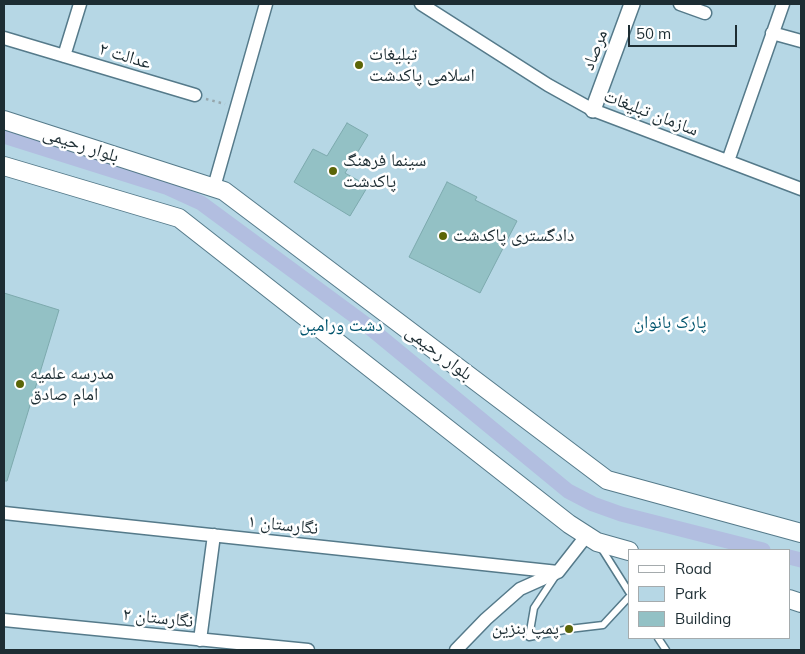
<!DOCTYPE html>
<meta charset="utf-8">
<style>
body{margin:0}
#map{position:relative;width:805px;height:654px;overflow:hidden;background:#e5f5fc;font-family:Mulish,sans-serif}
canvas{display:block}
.frame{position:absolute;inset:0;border:5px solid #1d2d33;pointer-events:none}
.legend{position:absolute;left:628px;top:549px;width:162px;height:90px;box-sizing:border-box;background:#fff;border:1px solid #a5abad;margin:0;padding:6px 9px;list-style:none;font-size:15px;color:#1d2d33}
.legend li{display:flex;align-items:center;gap:10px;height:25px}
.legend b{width:25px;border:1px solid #a5abad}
.scale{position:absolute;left:628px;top:25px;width:109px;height:22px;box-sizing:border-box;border:2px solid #1d2d33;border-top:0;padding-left:6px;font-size:15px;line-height:18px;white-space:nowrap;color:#1d2d33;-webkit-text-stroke:4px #fff;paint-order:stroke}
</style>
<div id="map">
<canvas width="805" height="654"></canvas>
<div class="frame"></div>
<ul class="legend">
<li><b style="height:6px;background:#fff"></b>Road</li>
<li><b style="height:14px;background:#b6d7e5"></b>Park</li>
<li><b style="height:14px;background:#93c1c5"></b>Building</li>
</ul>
<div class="scale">50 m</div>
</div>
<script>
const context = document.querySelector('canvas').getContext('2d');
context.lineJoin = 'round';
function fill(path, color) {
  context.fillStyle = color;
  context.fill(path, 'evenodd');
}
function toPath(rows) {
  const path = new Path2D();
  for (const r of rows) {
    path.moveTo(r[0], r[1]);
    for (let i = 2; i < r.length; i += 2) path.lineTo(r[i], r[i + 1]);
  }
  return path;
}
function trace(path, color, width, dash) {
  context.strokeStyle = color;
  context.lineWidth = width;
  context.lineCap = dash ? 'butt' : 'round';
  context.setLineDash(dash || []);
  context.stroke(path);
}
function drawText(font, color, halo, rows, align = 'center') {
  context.font = font + ' Mulish,"Noto Naskh Arabic",sans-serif';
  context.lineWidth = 5;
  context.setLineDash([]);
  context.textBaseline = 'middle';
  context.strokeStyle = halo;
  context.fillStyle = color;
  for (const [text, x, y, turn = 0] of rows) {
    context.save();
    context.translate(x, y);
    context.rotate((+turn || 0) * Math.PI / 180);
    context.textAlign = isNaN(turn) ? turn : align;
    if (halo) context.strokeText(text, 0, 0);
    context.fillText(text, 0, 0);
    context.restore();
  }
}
fill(toPath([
 [4,4,801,4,801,650,4,650],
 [629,550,789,550,789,638,629,638]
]), '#b6d7e5');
trace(toPath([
 [4,136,166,187,201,203,364,323,568,491,593,504,621,514,763,550],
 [789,557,801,560]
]), '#b2bee0', 15);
const building = toPath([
 [347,123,368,135,345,173,368,186,350,216,294,182,313,149,327,156,347,123],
 [447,182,477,197,475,200,517,221,480,293,409,257,447,182],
 [4,293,59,310,7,481,4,481,4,293]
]);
fill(building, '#93c1c5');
trace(building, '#7daaae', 1);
const service = toPath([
 [600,546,629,592],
 [556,575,534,608,529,637,569,629,603,625,629,597],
 [658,638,666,650]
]);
const minor = toPath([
 [421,4,548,85,593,110,801,189],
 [680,4,705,13],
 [772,33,801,41],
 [4,38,195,95],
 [64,56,80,4],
 [728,161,783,4],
 [214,187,266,4],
 [4,513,558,572],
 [4,620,308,650],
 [200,640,214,535],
 [456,650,486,619,520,589,558,572,587,535]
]);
const tertiary = toPath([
 [593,110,632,4]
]);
const secondary = toPath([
 [4,120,224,191,607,480,801,533],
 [4,166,179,218,569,524,597,542,629,551],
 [789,599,801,603]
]);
trace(service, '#557a8a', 9);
trace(minor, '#557a8a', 15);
trace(tertiary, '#557a8a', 18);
trace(secondary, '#557a8a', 20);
trace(toPath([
 [206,99,225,104]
]), '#96a6ac', 2.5, [2.5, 4]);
trace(service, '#fff', 6);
trace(minor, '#fff', 12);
trace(tertiary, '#fff', 15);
trace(secondary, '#fff', 18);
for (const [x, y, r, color] of [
 [359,65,5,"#5b6507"],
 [333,171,5,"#5b6507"],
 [443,236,5,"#5b6507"],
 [20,384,5,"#5b6507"],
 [569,629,5,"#5b6507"]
]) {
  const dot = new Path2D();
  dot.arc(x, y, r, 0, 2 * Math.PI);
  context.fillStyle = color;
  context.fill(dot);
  trace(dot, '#fff', 2);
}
drawText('18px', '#1d2d33', '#fff', [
 ["مرصاد",595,50,-69],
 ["عدالت ۲",125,56,17],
 ["سازمان تبلیغات",651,113,21],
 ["بلوار رحیمی",81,145,18],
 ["بلوار رحیمی",439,353,37],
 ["نگارستان ۱",283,525,6],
 ["نگارستان ۲",158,618,6]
]);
drawText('18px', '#1d2d33', '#fff', [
 ["تبلیغات",369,55],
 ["اسلامی پاکدشت",369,76],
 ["سینما فرهنگ",343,161],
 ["پاکدشت",343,182],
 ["دادگستری پاکدشت",453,236],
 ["مدرسه علمیه",30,374],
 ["امام صادق",30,395],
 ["پمپ بنزین",559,629,"right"]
], 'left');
drawText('18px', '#00546d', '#fff', [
 ["پارک بانوان",670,323],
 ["دشت ورامین",341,326]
]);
</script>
